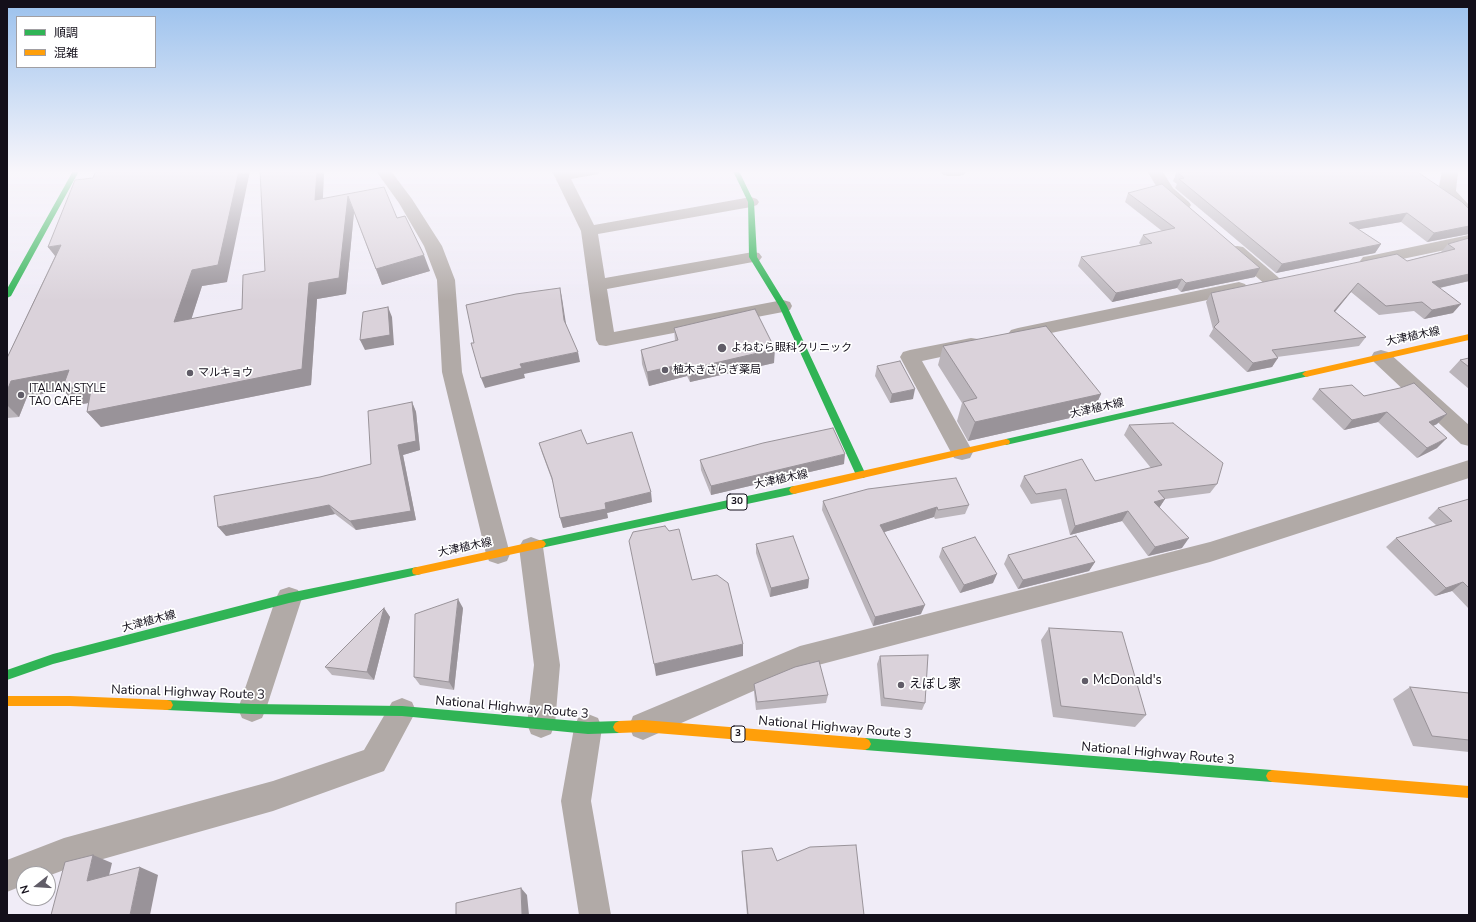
<!DOCTYPE html>
<meta charset="utf-8">
<style>
body{margin:0}
#map{position:relative;width:1476px;height:922px;overflow:hidden;background:#f0ecf7;font-family:"Nunito Sans","Noto Sans JP",sans-serif}
canvas{display:block}
.frame{position:absolute;inset:0;border:8px solid #130f1a;pointer-events:none}
.legend{position:absolute;left:16px;top:16px;width:140px;height:52px;box-sizing:border-box;background:#fff;border:1px solid #a19fa3;margin:0;padding:5px 7px;list-style:none;font-size:12px;color:#130f1a}
.legend li{display:flex;align-items:center;gap:8px;height:20px}
.legend b{width:20px;border:1px solid #a19fa3}
.north{position:absolute;left:16px;top:866px;width:40px;height:40px;box-sizing:border-box;background:#fff;border:1px solid #a19fa3;border-radius:50%;rotate:253deg;font-size:11px;font-weight:700;line-height:16px;text-align:center;color:#130f1a}
.north::after{content:'';display:block;margin:auto;width:14px;height:18px;background:#605c67;clip-path:polygon(50% 0,100% 100%,50% 72%,0 100%)}
</style>
<div id="map">
<canvas width="1476" height="922"></canvas>
<div class="frame"></div>
<ul class="legend">
<li><b style="height:5px;background:#30b455"></b>順調</li>
<li><b style="height:5px;background:#ff9f0a"></b>混雑</li>
</ul>
<div class="north">N</div>
</div>
<script>
const context = document.querySelector('canvas').getContext('2d');
context.lineJoin = 'round';
function toPath(rows) {
  const path = new Path2D();
  for (const r of rows) {
    path.moveTo(r[0], r[1]);
    for (let i = 2; i < r.length; i += 2) path.lineTo(r[i], r[i + 1]);
  }
  return path;
}
function fill(path, color) {
  context.fillStyle = color;
  context.fill(path, 'evenodd');
}
function trace(path, color, width, dash) {
  context.strokeStyle = color;
  context.lineWidth = width;
  context.lineCap = dash ? 'butt' : 'round';
  context.setLineDash(dash || []);
  context.stroke(path);
}
function drawText(font, color, halo, rows, align = 'center') {
  context.font = font + ' "Nunito Sans","Noto Sans JP",sans-serif';
  context.lineWidth = 3.5;
  context.setLineDash([]);
  context.textBaseline = 'middle';
  context.strokeStyle = halo;
  context.fillStyle = color;
  for (const [text, x, y, turn = 0] of rows) {
    context.save();
    context.translate(x, y);
    context.rotate((+turn || 0) * Math.PI / 180);
    context.textAlign = isNaN(turn) ? turn : align;
    if (halo) context.strokeText(text, 0, 0);
    context.fillText(text, 0, 0);
    context.restore();
  }
}
fill(toPath([
 [376,171,391,171,412,199,442,246,455,280,462,372,510,554,507,561,498,564,489,561,486,554,442,372,437,280,424,246,399,203,376,171],
 [552,171,600,171,598,174,571,179,594,225,751,197,757,199,759,202,757,205,751,207,598,234,605,278,753,252,759,253,762,257,759,261,753,262,607,289,614,332,783,300,790,302,792,306,790,310,783,312,606,346,599,345,596,340,581,231,552,171],
 [940,171,967,171,965,174,960,176,947,176,942,174,940,171],
 [1147,171,1162,171,1173,188,1189,202,1191,205,1189,208,1183,210,1177,208,1161,194,1147,171],
 [1442,171,1458,171,1456,191,1469,205,1469,219,1463,217,1440,192,1439,186,1442,171],
 [1469,235,1469,245,1369,266,1363,265,1360,261,1363,257,1369,256,1469,235],
 [1237,246,1243,247,1278,277,1281,281,1278,285,1272,287,1266,285,1231,255,1228,251,1231,247,1237,246],
 [1239,282,1245,284,1248,288,1245,292,1018,340,1011,338,1008,334,1011,330,1018,328,1239,282],
 [971,338,978,339,981,344,978,349,922,361,973,452,970,458,962,460,954,458,900,357,903,352,910,350,971,338],
 [1381,350,1388,352,1469,425,1469,446,1461,444,1374,362,1371,357,1374,352,1381,350],
 [1469,460,1469,478,1210,562,803,669,643,740,633,736,629,726,633,716,800,646,1210,542,1469,460],
 [531,537,539,540,543,547,560,665,555,724,551,734,541,738,531,734,527,724,534,665,519,547,523,540,531,537],
 [289,587,298,590,302,598,266,709,262,718,252,722,242,718,238,709,276,598,280,590,289,587],
 [402,698,412,702,416,711,384,771,273,811,64,870,48,876,48,874,24,874,24,885,7,892,7,860,64,838,273,781,364,750,392,702,402,698],
 [588,714,598,718,602,728,591,801,611,915,579,915,561,801,574,728,578,718,588,714]
]), '#b1aaa7');
fill(toPath([
 [73,171,79,171,11,296,7,298,7,289,73,171],
 [733,171,739,171,754,202,757,257,787,306,866,475,864,478,858,478,856,475,779,306,749,257,748,202,733,171],
 [1306,371,1310,374,1309,376,1006,445,1002,442,1006,439,1306,371],
 [794,486,797,487,799,490,797,493,794,494,541,548,538,547,536,544,538,541,541,540,794,486],
 [417,567,421,568,422,571,421,574,417,575,289,603,53,664,7,680,7,670,53,654,289,593,417,567],
 [167,700,252,704,402,706,588,722,619,721,623,723,625,727,623,731,619,733,588,734,402,716,252,714,167,710,163,709,161,705,163,701,167,700],
 [865,738,1272,770,1276,772,1278,776,1276,780,1272,782,865,750,861,748,859,744,861,740,865,738]
]), '#30b455');
fill(toPath([
 [1469,334,1469,340,1306,377,1302,374,1306,371,1469,334],
 [1006,439,1009,440,1010,442,1009,444,794,494,791,493,789,490,791,487,794,486,1006,439],
 [541,540,544,541,546,544,544,547,541,548,417,575,413,574,412,571,413,568,417,567,541,540],
 [7,696,70,696,167,700,171,701,173,705,171,709,167,710,70,706,7,706,7,696],
 [643,720,865,738,869,740,871,744,869,748,865,750,643,732,619,733,615,731,613,727,615,723,619,721,643,720],
 [1272,770,1469,786,1469,798,1272,782,1268,780,1266,776,1268,772,1272,770]
]), '#ff9f0a');
fill(toPath([
 [260,171,324,171,323,198,397,218,430,271,382,285,354,213,346,294,317,299,311,385,101,427,87,412,88,403,77,405,63,390,27,397,19,417,7,418,7,358,55,256,48,247,227,282,202,286,191,319,242,309,265,271],
 [1177,172,1469,209,1469,234,1427,242,1401,222,1358,229,1381,244,1375,253,1276,273,1175,188,1177,184,1173,181],
 [1128,193,1255,277,1181,292,1177,288,1112,302,1078,266,1081,257,1141,245,1139,243,1143,235,1162,231,1125,202],
 [1469,238,1469,281,1440,288,1453,313,1424,319,1414,311,1379,315,1351,292,1335,312,1366,337,1359,346,1277,357,1272,367,1247,372,1209,336,1213,329,1206,302,1211,293,1407,261,1441,252,1448,244],
 [674,328,774,363,690,382,687,376,649,386,642,364,641,350,675,341],
 [943,346,1101,394,1092,413,968,441,957,421,962,403,938,365],
 [1469,358,1469,389,1449,372,1460,360],
 [877,366,913,399,890,403,875,376],
 [1319,389,1364,396,1437,424,1433,426,1437,448,1417,458,1378,422,1344,430,1312,399],
 [412,402,416,412,420,450,403,455,416,520,356,530,335,514,226,536,320,477,371,464],
 [1129,425,1217,484,1210,493,1165,499,1159,508,1182,548,1148,556,1122,521,1070,535,1061,499,1031,504,1020,486,1024,476,1095,481,1151,468,1124,435],
 [539,443,587,444,652,502,607,513,608,518,563,528,553,483,542,453],
 [700,460,844,464,711,495,701,470],
 [1469,499,1469,609,1452,591,1435,596,1386,547,1396,538,1436,525,1428,518,1438,508],
 [823,501,969,505,965,514,935,519,934,517,884,532,921,614,873,626,822,510],
 [756,544,809,579,808,588,770,597,756,553],
 [942,548,993,583,960,593,939,557],
 [1008,555,1095,562,1089,571,1018,589,1004,564],
 [384,608,390,617,374,680,332,675,325,667],
 [463,608,454,690,420,685,414,677],
 [1049,628,1146,715,1135,727,1053,717,1041,640],
 [880,656,925,703,922,710,881,706,877,664],
 [754,684,828,695,826,703,756,710,754,692],
 [1410,687,1469,693,1469,752,1413,746,1393,699],
 [742,851,777,861,864,915,747,915,742,859]
]), '#bbb5bb');
fill(toPath([
 [239,171,250,171,227,282,202,286,185,339,174,322,192,270],
 [317,171,324,171,322,216,315,200],
 [348,196,354,212,346,294,317,299,311,385,101,427,87,412,309,283],
 [1407,213,1401,222,1343,232,1349,223],
 [1469,226,1469,234,1427,242,1434,233],
 [1381,244,1375,253,1276,273,1282,264],
 [61,245,61,263,48,247],
 [424,255,430,271,382,285,376,269],
 [1260,268,1255,277,1181,292,1186,283],
 [1469,274,1469,281,1425,291,1432,282],
 [1182,279,1177,288,1112,302,1116,293],
 [1358,283,1351,292,1328,320,1334,311],
 [560,288,562,298,567,330,564,320],
 [1461,304,1453,313,1424,319,1432,310],
 [388,307,392,317,394,345,365,350,360,340],
 [775,349,774,363,690,382,689,369],
 [578,352,580,362,524,374,525,378,485,388,481,378,520,364],
 [1278,358,1272,367,1247,372,1253,363],
 [687,363,687,376,649,386,647,372],
 [69,370,92,384,106,400,77,405,63,390,27,397,19,417,7,405,7,391,11,381],
 [915,389,913,399,890,403,892,394],
 [1101,394,1092,413,968,441,975,422],
 [412,402,416,412,420,450,403,455,416,520,356,530,350,521,398,445],
 [1387,412,1378,422,1344,430,1352,420],
 [1447,414,1437,424,1419,432,1429,422],
 [1447,438,1437,448,1417,458,1427,448],
 [845,454,844,464,711,495,711,486],
 [651,492,652,502,607,513,608,518,563,528,560,518,605,503],
 [1165,499,1159,508,1154,502],
 [329,505,335,514,226,536,218,527],
 [937,507,934,517,878,534,880,525],
 [1128,511,1122,521,1070,535,1075,526],
 [1189,538,1182,548,1148,556,1155,547],
 [1095,562,1089,571,1018,589,1023,580],
 [997,574,993,583,960,593,964,585],
 [809,579,808,588,770,597,771,588],
 [1463,582,1452,591,1435,596,1446,588],
 [458,599,463,608,454,690,449,682],
 [925,605,921,614,873,626,875,617],
 [384,608,390,617,374,680,367,672],
 [743,644,743,656,656,676,654,664],
 [93,855,112,863,106,888,87,881],
 [140,867,158,875,150,915,130,915],
 [521,888,527,895,529,915,522,915]
]), '#999399');
const building = toPath([
 [96,171,239,171,218,265,192,270,174,322,242,309,243,275,265,271,260,171,317,171,315,200,384,187,397,218,405,216,424,255,376,269,348,196,339,278,309,283,302,369,87,412,92,384,62,389,69,370,11,381,7,391,7,358,61,245,48,247,75,180,93,178,96,171],
 [1181,171,1416,171,1462,202,1469,209,1469,226,1434,233,1407,213,1349,223,1381,244,1282,264,1179,179,1184,178,1177,172,1181,171],
 [1162,184,1260,268,1186,283,1182,279,1116,293,1081,257,1152,243,1143,235,1175,228,1128,193,1162,184],
 [1469,238,1469,274,1432,282,1461,304,1432,310,1422,302,1386,306,1358,283,1334,311,1366,337,1272,350,1278,358,1253,363,1214,327,1219,322,1211,293,1397,254,1407,261,1455,249,1448,244,1469,238],
 [560,288,564,320,578,352,520,364,522,368,481,378,471,343,474,343,466,305,516,294,560,288],
 [388,307,390,335,360,340,363,312,388,307],
 [755,309,775,349,689,369,687,363,647,372,641,350,678,340,674,328,755,309],
 [1046,326,1101,394,975,422,963,402,977,398,943,346,1046,326],
 [1469,358,1469,367,1460,360,1469,358],
 [900,361,915,389,892,394,877,366,900,361],
 [1414,383,1447,414,1429,422,1447,438,1427,448,1387,412,1352,420,1319,389,1352,385,1364,396,1400,388,1414,383],
 [412,402,416,441,398,445,411,511,350,521,329,505,218,527,214,496,320,477,371,464,368,411,412,402],
 [1173,423,1223,463,1217,484,1158,491,1165,499,1154,502,1189,538,1155,547,1128,511,1075,526,1066,489,1036,494,1024,476,1082,459,1095,481,1162,465,1129,425,1173,423],
 [833,428,845,454,711,486,700,460,763,443,833,428],
 [581,430,587,444,632,432,651,492,605,503,606,509,560,518,552,478,539,443,581,430],
 [956,478,969,505,938,510,937,507,880,525,925,605,875,617,823,501,868,489,956,478],
 [1469,499,1469,588,1463,582,1446,588,1396,538,1452,521,1438,508,1469,499],
 [665,526,669,531,679,529,692,580,717,575,728,583,743,644,654,664,629,541,633,532,665,526],
 [793,536,809,579,771,588,756,544,793,536],
 [1076,536,1095,562,1023,580,1008,555,1076,536],
 [975,537,997,574,964,585,942,548,975,537],
 [458,599,449,682,414,677,415,614,458,599],
 [384,608,367,672,325,667,384,608],
 [1049,628,1122,632,1146,715,1061,706,1049,628],
 [928,655,925,703,884,698,880,656,928,655],
 [819,661,828,695,757,702,754,684,795,667,819,661],
 [1410,687,1469,693,1469,740,1432,736,1410,687],
 [856,845,864,915,748,915,742,851,772,848,777,861,810,847,856,845],
 [93,855,87,881,140,867,130,915,51,915,65,862,93,855],
 [521,888,522,915,456,915,456,903,521,888]
]);
fill(building, '#dad2da');
trace(building, '#999399', 1);
const sky = context.createLinearGradient(0, 0, 0, 301);
sky.addColorStop(0, '#9bc1ed');
sky.addColorStop(0.57, '#f8f6fb');
sky.addColorStop(1, '#f8f6fb00');
context.fillStyle = sky;
context.fillRect(0, 0, 1476, 301);
for (const [x, y, r, color] of [
 [722,348,5,"#605c67"],
 [665,370,4,"#605c67"],
 [190,373,4,"#605c67"],
 [21,395,4,"#605c67"],
 [1085,681,4,"#605c67"],
 [901,685,4,"#605c67"]
]) {
  const dot = new Path2D();
  dot.arc(x, y, r, 0, 2 * Math.PI);
  context.fillStyle = color;
  context.fill(dot);
  trace(dot, '#fff', 1.5);
}
for (const [x, y, w] of [
 [737,502,20],
 [738,734,14]
]) {
  const box = new Path2D();
  box.roundRect(x - w / 2, y - 8, w, 16, 3);
  context.fillStyle = '#fff';
  context.fill(box);
  trace(box, '#130f1a', 1);
}
drawText('bold 10px', '#130f1a', null, [
 ["30",737,502],
 ["3",738,734]
]);
drawText('11px', '#130f1a', '#fff', [
 ["大津植木線",1413,337,-12],
 ["大津植木線",1097,409,-13],
 ["大津植木線",781,480,-12],
 ["大津植木線",465,548,-12],
 ["大津植木線",149,622,-15]
]);
drawText('11px', '#130f1a', '#fff', [
 ["よねむら眼科クリニック",731,348],
 ["植木きさらぎ薬局",673,370],
 ["マルキョウ",198,373],
 ["ITALIAN STYLE",29,389],
 ["TAO CAFE",29,402]
], 'left');
drawText('13px', '#130f1a', '#fff', [
 ["McDonald's",1093,681],
 ["えぼし家",909,685]
], 'left');
drawText('13px', '#130f1a', '#fff', [
 ["National Highway Route 3",188,693,2],
 ["National Highway Route 3",512,708,5],
 ["National Highway Route 3",835,728,5],
 ["National Highway Route 3",1158,754,5]
]);
</script>
